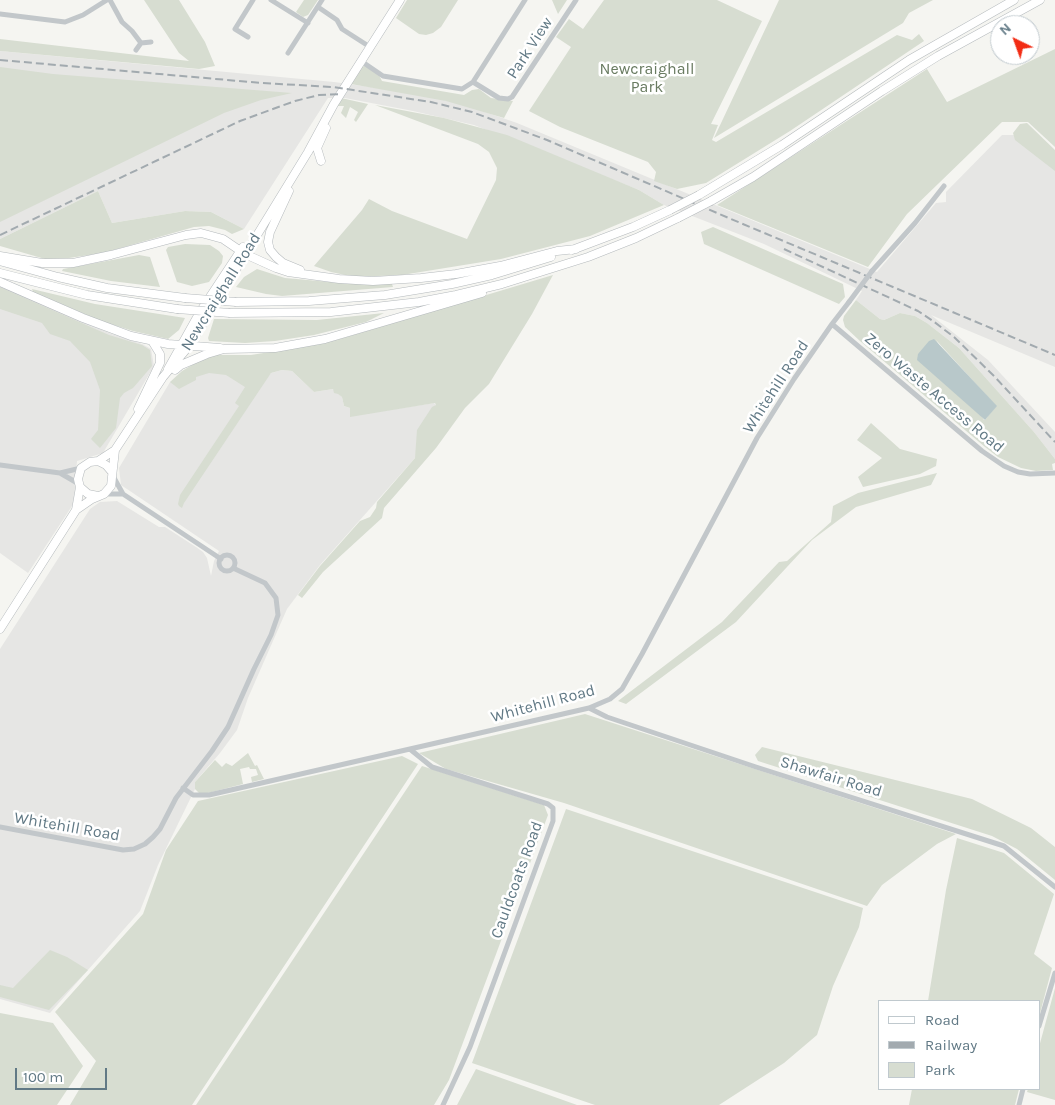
<!DOCTYPE html>
<style>
body{margin:0}
#map{position:relative;width:1055px;height:1105px;overflow:hidden;background:#f5f5f1;font-family:Karla,sans-serif}
canvas{display:block}
.legend{position:absolute;left:878px;top:1000px;width:162px;height:90px;box-sizing:border-box;background:#fff;border:1px solid #c0c9ce;margin:0;padding:6px 9px;list-style:none;font-size:15px;color:#617985}
.legend li{display:flex;align-items:center;gap:10px;height:25px}
.legend b{width:25px;border:1px solid #c0c9ce}
.north{position:absolute;left:990px;top:15px;width:50px;height:50px;box-sizing:border-box;background:#fff;border:1px solid #c0c9ce;border-radius:50%;rotate:318deg;font-size:14px;font-weight:700;line-height:20px;text-align:center;color:#617985}
.north::after{content:'';display:block;margin:auto;width:18px;height:22px;background:#f22c14;clip-path:polygon(50% 0,100% 100%,50% 72%,0 100%)}
.scale{position:absolute;left:15px;top:1068px;width:92px;height:22px;box-sizing:border-box;border:2px solid #617985;border-top:0;padding-left:6px;font-size:15px;line-height:18px;white-space:nowrap;color:#617985;-webkit-text-stroke:4px #fff;paint-order:stroke}
</style>
<div id="map">
<canvas width="1055" height="1105"></canvas>
<ul class="legend">
<li><b style="height:6px;background:#fff"></b>Road</li>
<li><b style="height:6px;background:#a2aaaf"></b>Railway</li>
<li><b style="height:14px;background:#d7ddd1"></b>Park</li>
</ul>
<div class="north">N</div>
<div class="scale">100 m</div>
</div>
<script>
const context = document.querySelector('canvas').getContext('2d');
context.lineJoin = 'round';
function fill(path, color) {
  context.fillStyle = color;
  context.fill(path, 'evenodd');
}
function toPath(rows) {
  const path = new Path2D();
  for (const r of rows) {
    if (r.length === 3) {
      path.moveTo(r[0] + r[2], r[1]);
      path.arc(r[0], r[1], r[2], 0, 2 * Math.PI);
      continue;
    }
    path.moveTo(r[0], r[1]);
    for (let i = 2; i < r.length; i += 2) path.lineTo(r[i], r[i + 1]);
  }
  return path;
}
function trace(path, color, width, dash) {
  context.strokeStyle = color;
  context.lineWidth = width;
  context.lineCap = dash ? 'butt' : 'round';
  context.setLineDash(dash || []);
  context.stroke(path);
}
function drawText(font, color, halo, rows, align = 'center') {
  context.font = font + ' Karla,sans-serif';
  context.lineWidth = 5;
  context.setLineDash([]);
  context.textBaseline = 'middle';
  context.strokeStyle = halo;
  context.fillStyle = color;
  for (const [text, x, y, turn = 0] of rows) {
    context.save();
    context.translate(x, y);
    context.rotate((+turn || 0) * Math.PI / 180);
    context.textAlign = isNaN(turn) ? turn : align;
    if (halo) context.strokeText(text, 0, 0);
    context.fillText(text, 0, 0);
    context.restore();
  }
}
fill(toPath([
 [0,51,334,82,407,92,462,104,517,123,877,272,936,203,946,202,946,192,1002,135,1016,135,1055,168,1055,367,931,315,988,360,1055,432,1055,459,1034,432,959,348,927,323,915,316,900,313,884,320,880,319,856,300,862,291,764,244,664,205,639,190,474,125,413,111,345,98,328,98,244,229,211,212,185,211,112,223,98,191,0,239],
 [0,287,22,295,109,333,142,344,151,349,154,366,103,453,77,461,74,503,28,573,0,553],
 [209,364,265,379,271,373,282,370,292,371,314,392,333,389,342,397,344,406,350,408,350,416,434,403,436,405,415,458,320,565,287,609,248,698,237,730,220,753,195,782,195,789,158,865,140,911,50,1013,0,999,0,649,90,509,100,502,117,501,159,527,165,527,196,547,203,552,207,558,211,576,214,561,219,551,121,485,119,468,170,382]
]), '#e6e6e4');
fill(toPath([
 [144,0,179,0,205,42,215,66,199,69,0,51,0,39,189,61,179,53],
 [304,0,318,0,308,15,303,17,296,12],
 [407,0,458,0,441,27,433,33,426,35,419,34,396,18],
 [552,0,567,0,558,14],
 [604,0,717,0,762,21,711,124,718,125,712,140,716,142,897,35,912,40,919,34,924,41,790,131,706,183,677,189,654,181,656,172,648,162,560,127,529,111,571,47,556,37,569,19,583,29],
 [779,0,933,0,909,13,903,23,714,138],
 [1055,49,1055,147,1028,122,1002,122,907,214,868,267,717,205,927,69,947,102],
 [366,65,379,75,382,81,464,95,472,90,479,89,491,98,513,101,504,118,446,101,351,84,360,68],
 [0,67,53,74,292,93,261,100,224,113,0,222],
 [341,98,368,104,356,122,354,120,358,112,350,107,346,118,341,113,344,106,337,106],
 [375,105,444,118,507,135,639,190,664,205,590,236,501,259,402,275,355,277,331,272,314,266,362,210,369,199,392,211,467,239,496,180,497,168,489,152,478,144],
 [1027,123,1055,150,1055,171,1015,140,1013,133,1020,124],
 [98,191,112,223,185,211,211,212,244,229,232,234,225,230,209,226,194,227,103,253,69,258,45,259,0,246,0,239],
 [713,227,843,284,845,297,839,304,704,244,701,232],
 [185,244,210,245,219,251,223,256,222,263,209,282,192,286,177,282,166,250,168,247],
 [139,255,150,257,160,287,111,281,62,271,63,269],
 [257,269,285,278,353,284,392,284,393,287,282,296,266,294,236,287,244,277],
 [553,275,532,314,489,384,465,408,436,448,384,508,382,518,323,572,302,598,298,595,320,566,360,521,370,517,376,508,377,502,415,458,417,430,432,407,436,405,435,403,350,417,350,408,344,406,342,397,338,394,334,393,333,389,314,392,292,371,282,370,271,373,184,503,182,508,179,506,178,504,180,495,239,406,235,403,245,387,226,375,209,373,196,377,196,380,179,389,170,382,182,371,204,358,215,355,251,355,320,344,343,338],
 [0,287,109,335,142,345,150,350,152,366,133,388,124,393,120,398,116,428,100,448,91,439,98,430,100,390,90,362,70,341,50,334,42,323,0,309],
 [32,289,95,304,185,318,179,330,168,339,133,331,101,321,33,292],
 [856,300,880,319,884,320,900,313,915,316,927,323,959,348,1034,432,1055,459,1055,463,1052,464,1053,470,1036,471,1021,468,998,457,985,447,860,341,845,327,843,320,844,316],
 [936,340,996,406,985,420,984,420],
 [384,313,366,322,314,335,275,341,245,343,209,341,208,338,214,319,317,320],
 [871,423,900,449,937,459,936,466,920,474,863,487,858,477,882,458,857,440],
 [937,473,931,485,856,507,812,540,736,622,626,704,618,701,722,622,779,562,787,561,831,522,833,506,858,493],
 [585,714,956,834,937,844,882,885,867,906,564,803,446,769,419,753],
 [762,747,972,799,1031,828,1055,847,1055,880,1017,849,992,836,758,761,755,755],
 [248,753,255,766,257,765,264,779,252,782,251,777,258,775,256,769,250,769,249,767,240,769,243,784,208,793,199,793,195,789,195,782,215,760,222,767,226,763,232,766],
 [402,756,418,764,192,1105,70,1105,96,1061,55,1012,143,914,166,850,198,801],
 [422,766,544,805,548,815,449,1080,434,1105,196,1105],
 [566,809,863,908,859,927,833,986,817,1035,784,1063,719,1105,595,1105,472,1063],
 [957,838,1004,853,1054,894,1034,954,1052,968,1039,1017,1039,1001,928,1001,946,890],
 [50,950,67,957,88,970,49,1010,0,997,0,985,13,988],
 [1055,988,1055,1100,1027,1092,1028,1089,1039,1089,1039,1047],
 [0,1013,53,1023,83,1066,57,1105,0,1105],
 [476,1069,577,1105,457,1105],
 [912,1089,1019,1089,1015,1105,909,1105]
]), '#d7ddd1');
fill(toPath([
 [934,339,997,406,985,420,917,360,918,354,929,341]
]), '#b8c8ca');
const primary = toPath([
 [321,161,317,148,326,128],
 [289,191,270,232,268,242,270,250,276,257,283,263,300,270],
 [699,195,782,145,909,60,1014,0],
 [711,201,753,177,882,91,938,56,1040,0],
 [572,250,633,227,670,210],
 [0,256,42,263,73,263,111,255,186,235,201,233,223,239,245,254,276,268,288,272,339,279,373,281,421,278,456,274,500,266,557,251,576,249],
 [0,261,58,277,107,288,185,298],
 [0,273,87,295,177,309],
 [0,282,83,318,131,336,168,344,220,348],
 [236,302,309,301,385,295,452,284,492,275,551,257],
 [230,313,331,312,419,302,456,295,502,284,588,257,636,238,678,218],
 [168,369,200,312,243,247],
 [175,370,181,365,207,354,224,349,275,348,325,339,482,293],
 [138,409,160,363,160,354,152,341],
 [98,461,115,450],
 [98,496,88,494,80,487,78,479,81,468,90,462,98,461,106,465,112,472],
 [76,510,80,487],
 [0,629,76,510,92,499,104,494,111,486,115,450,163,377,189,346,308,152,334,104,400,0]
]);
trace(primary, '#b5babd', 9);
trace(toPath([
 [110,0,122,22,132,31,141,43],
 [271,0,308,23],
 [318,7,337,20,342,29,370,47],
 [0,14,65,22,83,15,107,0],
 [248,37,235,29,253,0],
 [136,50,141,43,151,42],
 [288,53,322,0],
 [361,61,383,76,462,89,473,82,525,0],
 [473,82,499,98,508,99,512,97,576,0],
 [872,271,915,223,944,186],
 [832,324,982,451,1004,466,1018,472,1030,474,1055,473],
 [0,465,60,473,81,468],
 [60,473,79,484],
 [113,476,123,494,221,559],
 [104,494,123,494],
 [227,563,8],
 [589,708,607,717,756,767,1004,846,1055,887],
 [411,750,432,767,548,804,553,808,553,821,470,1047,443,1105],
 [183,788,193,795,209,795,589,708,610,699,622,689,642,654,757,438,794,379,832,324,849,302],
 [0,827,123,850,134,849,145,844,153,837,160,829,176,798,212,751,228,727,254,669,271,635,278,615,276,598,265,583,233,568],
 [1039,1026,1055,973],
 [1019,1105,1023,1089]
]), '#c2c7ca', 5);
trace(primary, '#fff', 8);
trace(toPath([
 [0,60,262,83,333,87,431,102,472,112,547,140,731,219,1055,355],
 [0,235,240,121,295,101,319,95,341,94],
 [784,249,918,311,933,321,954,337,994,376,1055,442]
]), '#a2aaaf', 2, [8, 4]);
const primaryBridge = toPath([
 [670,210,699,195],
 [678,218,711,201],
 [185,298,236,302],
 [177,309,230,313]
]);
trace(primaryBridge, '#b5babd', 9, []);
trace(toPath([
 [849,302,872,271]
]), '#c2c7ca', 5);
trace(primaryBridge, '#fff', 8);
drawText('16px', '#617985', '#fff', [
 ["Park View",530,48,-57],
 ["Newcraighall Road",221,292,-58],
 ["Whitehill Road",776,387,-57],
 ["Zero Waste Access Road",934,393,40],
 ["Whitehill Road",543,704,-15],
 ["Shawfair Road",831,777,17],
 ["Whitehill Road",67,827,10],
 ["Cauldcoats Road",517,880,-70]
]);
drawText('16px', '#697b61', '#fff', [
 ["Newcraighall",647,69],
 ["Park",647,87]
]);
</script>
